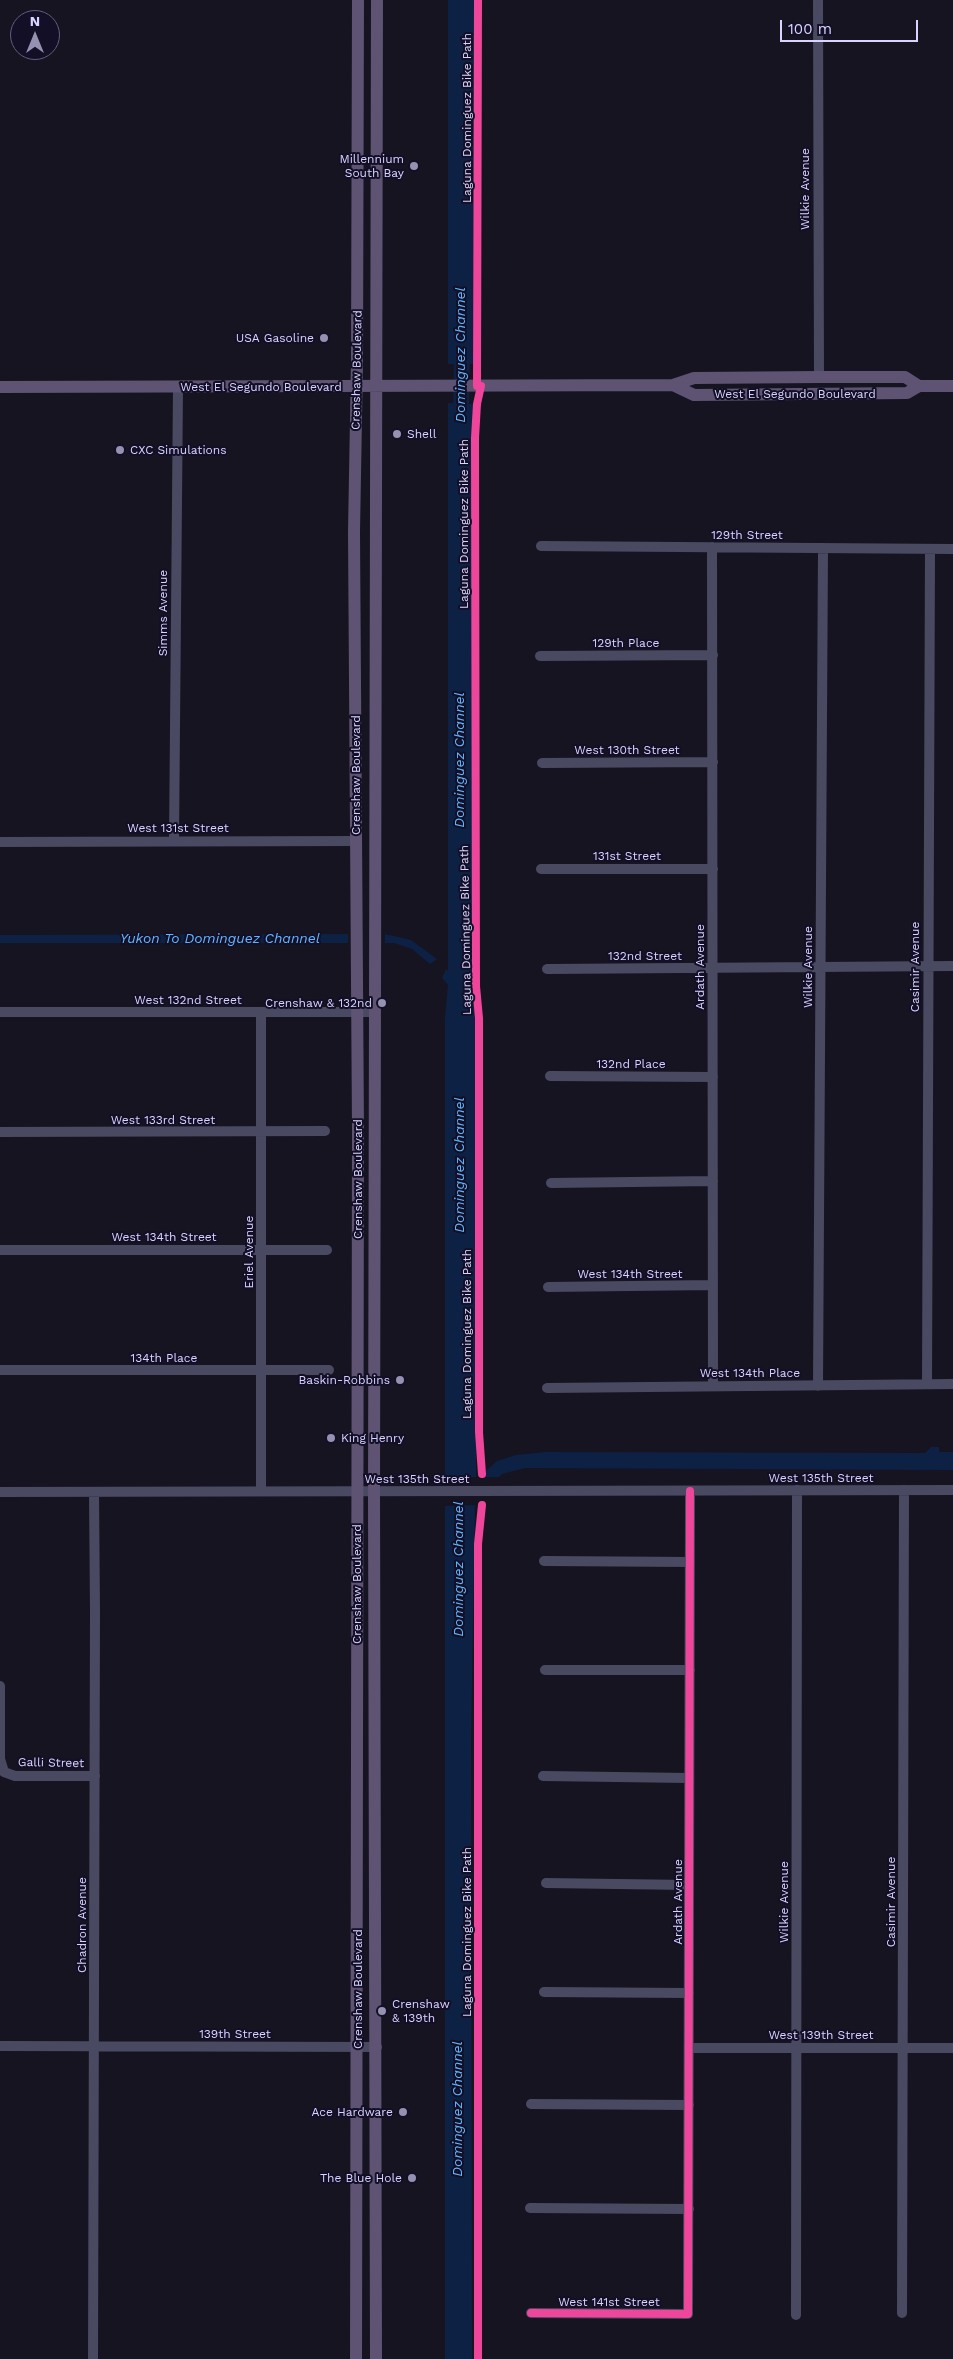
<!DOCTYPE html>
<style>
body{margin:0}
#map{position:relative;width:953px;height:2359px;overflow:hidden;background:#161421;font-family:"Work Sans",sans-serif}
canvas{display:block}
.north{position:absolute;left:10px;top:10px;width:50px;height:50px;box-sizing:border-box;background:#130f26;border:1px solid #625e7d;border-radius:50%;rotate:0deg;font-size:14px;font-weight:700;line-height:20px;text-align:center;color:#d9d4ff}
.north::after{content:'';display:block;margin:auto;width:18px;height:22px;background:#9591b1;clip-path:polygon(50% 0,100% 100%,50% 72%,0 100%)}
.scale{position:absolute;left:780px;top:20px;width:138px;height:22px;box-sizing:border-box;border:2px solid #d9d4ff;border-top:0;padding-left:6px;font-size:15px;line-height:18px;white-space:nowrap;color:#d9d4ff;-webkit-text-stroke:4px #130f26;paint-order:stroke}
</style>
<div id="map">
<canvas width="953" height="2359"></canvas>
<div class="north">N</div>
<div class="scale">100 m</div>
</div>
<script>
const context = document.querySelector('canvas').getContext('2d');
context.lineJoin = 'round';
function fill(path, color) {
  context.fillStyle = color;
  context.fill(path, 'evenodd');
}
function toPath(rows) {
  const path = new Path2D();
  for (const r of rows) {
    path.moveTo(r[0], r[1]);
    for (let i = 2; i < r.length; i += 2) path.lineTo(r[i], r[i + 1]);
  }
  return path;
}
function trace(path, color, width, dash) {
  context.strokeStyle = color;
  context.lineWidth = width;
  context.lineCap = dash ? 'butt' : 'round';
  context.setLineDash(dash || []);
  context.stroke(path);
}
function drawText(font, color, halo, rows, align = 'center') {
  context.font = font + ' "Work Sans",sans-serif';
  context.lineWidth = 4;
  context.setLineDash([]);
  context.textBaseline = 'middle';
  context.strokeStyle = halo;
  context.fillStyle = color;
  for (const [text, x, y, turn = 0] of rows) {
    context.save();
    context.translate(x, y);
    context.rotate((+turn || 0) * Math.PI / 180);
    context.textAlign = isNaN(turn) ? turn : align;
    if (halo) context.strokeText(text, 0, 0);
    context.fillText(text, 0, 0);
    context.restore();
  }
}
fill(toPath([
 [448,0,474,0,473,364,448,364],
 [448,403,473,404,472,985,476,1017,476,1480,497,1461,516,1455,546,1452,925,1453,931,1447,939,1447,939,1452,953,1452,953,1470,525,1468,502,1474,479,1503,475,1504,471,1738,472,2359,445,2359,445,1018,448,985,442,978,446,969,448,971],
 [348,934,348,943,0,943,0,935],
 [385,934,411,940,437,959,430,964,412,949,394,943,385,943]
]), '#0d2144');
fill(toPath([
 [485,1470,485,1477,500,1477,479,1505,444,1506,444,1477,479,1477]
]), '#161421');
trace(toPath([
 [461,425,462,342]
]), '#0d2144', 16);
trace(toPath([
 [818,0,819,377],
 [541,546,953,549],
 [712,547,713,1386],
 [540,656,713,655],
 [542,763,713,762],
 [174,840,178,387],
 [0,842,357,841],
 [541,869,713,869],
 [547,969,953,966],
 [0,1012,376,1012],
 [261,1012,261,1491],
 [550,1076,713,1077],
 [0,1132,325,1131],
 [551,1183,713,1181],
 [0,1250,327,1250],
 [548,1287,713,1285],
 [0,1370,329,1370],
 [927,1384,930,549],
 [818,1386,823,548],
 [547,1388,953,1384],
 [0,1492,953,1490],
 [544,1561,690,1562],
 [545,1670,690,1670],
 [0,1686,0,1759,4,1772,15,1776,95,1776],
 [543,1776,689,1778],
 [546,1883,689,1885],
 [544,1992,689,1993],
 [0,2046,377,2047],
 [689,2048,953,2048],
 [531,2104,689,2105],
 [530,2208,689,2209],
 [531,2313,688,2314,690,1491],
 [902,2313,904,1490],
 [796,2315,797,1490],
 [93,2359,95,1612,94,1492]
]), '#4a4962', 10);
trace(toPath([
 [673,385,694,395,907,393,919,386,953,386],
 [0,387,673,385,694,378,819,377,905,377,919,386],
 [356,2359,358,1131,354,532,357,361,358,0],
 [376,2359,374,1491,377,0]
]), '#5e5373', 12);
trace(toPath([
 [477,386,478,0],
 [481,386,477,404,475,438,476,986,479,1018,479,1432,482,1474],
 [531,2313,688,2314,690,1491],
 [478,2359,478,1544,482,1505]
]), '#ed469a', 8);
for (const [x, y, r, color] of [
 [414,166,5,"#9591b1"],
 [324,338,5,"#9591b1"],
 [397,434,5,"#9591b1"],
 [120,450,5,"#9591b1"],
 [382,1003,5,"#9591b1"],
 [400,1380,5,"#9591b1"],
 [331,1438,5,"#9591b1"],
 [382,2011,5,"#9591b1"],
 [403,2112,5,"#9591b1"],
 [412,2178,5,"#9591b1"]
]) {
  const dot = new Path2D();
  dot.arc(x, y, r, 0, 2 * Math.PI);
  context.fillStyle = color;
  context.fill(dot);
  trace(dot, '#130f26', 2);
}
drawText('12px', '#d9d4ff', '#130f26', [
 ["Laguna Dominguez Bike Path",467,118,-90],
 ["Wilkie Avenue",805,189,-90],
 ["Crenshaw Boulevard",357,370,-89],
 ["West El Segundo Boulevard",261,387],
 ["West El Segundo Boulevard",795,394],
 ["Laguna Dominguez Bike Path",464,524,-90],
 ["129th Street",747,535],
 ["Simms Avenue",163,613,-90],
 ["129th Place",626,643],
 ["West 130th Street",627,750],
 ["Crenshaw Boulevard",356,775,-90],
 ["West 131st Street",178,828],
 ["131st Street",627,856],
 ["Laguna Dominguez Bike Path",466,930,-91],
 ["132nd Street",645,956],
 ["Ardath Avenue",700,967,-90],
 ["Wilkie Avenue",808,967,-90],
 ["Casimir Avenue",915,967,-90],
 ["West 132nd Street",188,1000],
 ["132nd Place",631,1064],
 ["West 133rd Street",163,1120],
 ["Crenshaw Boulevard",358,1179,-90],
 ["West 134th Street",164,1237],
 ["Eriel Avenue",249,1252,-90],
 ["West 134th Street",630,1274],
 ["Laguna Dominguez Bike Path",467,1334,-90],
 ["134th Place",164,1358],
 ["West 134th Place",750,1373],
 ["West 135th Street",821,1478],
 ["West 135th Street",417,1479],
 ["Crenshaw Boulevard",357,1584,-90],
 ["Galli Street",51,1763,1],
 ["Ardath Avenue",678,1902,-90],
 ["Wilkie Avenue",784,1902,-90],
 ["Casimir Avenue",891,1902,-90],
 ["Chadron Avenue",82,1925,-90],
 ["Laguna Dominguez Bike Path",467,1932,-90],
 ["Crenshaw Boulevard",358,1989,-90],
 ["139th Street",235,2034],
 ["West 139th Street",821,2035],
 ["West 141st Street",609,2302]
]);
drawText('12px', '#d9d4ff', '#130f26', [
 ["Millennium",404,159],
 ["South Bay",404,173],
 ["USA Gasoline",314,338],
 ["Shell",407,434,"left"],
 ["CXC Simulations",130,450,"left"],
 ["Crenshaw & 132nd",372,1003],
 ["Baskin-Robbins",390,1380],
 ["King Henry",341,1438,"left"],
 ["Crenshaw",392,2004,"left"],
 ["& 139th",392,2018,"left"],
 ["Ace Hardware",393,2112],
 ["The Blue Hole",402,2178]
], 'right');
drawText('italic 14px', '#62b6ff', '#130f26', [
 ["Dominguez Channel",461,355,-90],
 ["Dominguez Channel",460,760,-90],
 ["Yukon To Dominguez Channel",220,939],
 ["Dominguez Channel",460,1165,-90],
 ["Dominguez Channel",459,1569,-90],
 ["Dominguez Channel",458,2109,-90]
]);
</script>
